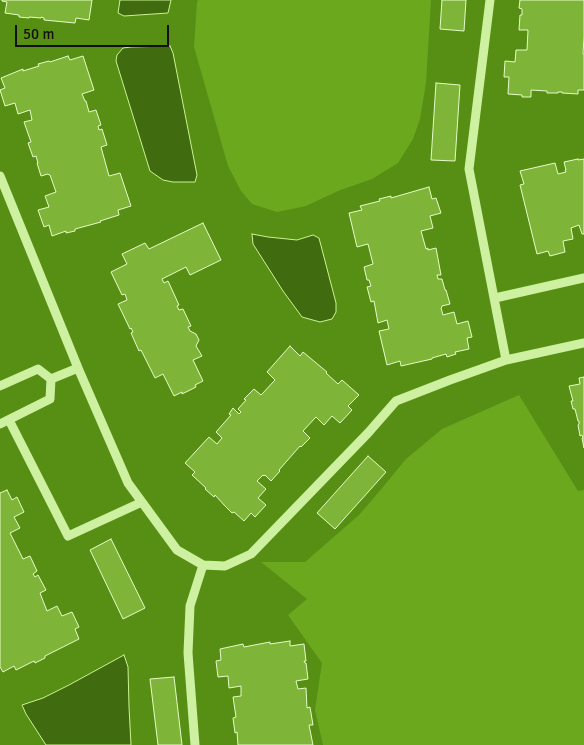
<!DOCTYPE html>
<style>
body{margin:0}
#map{position:relative;width:584px;height:745px;overflow:hidden;background:#578f15;font-family:Signika,sans-serif}
canvas{display:block}
.scale{position:absolute;left:15px;top:25px;width:154px;height:22px;box-sizing:border-box;border:2px solid #111;border-top:0;padding-left:6px;font-size:15px;line-height:18px;white-space:nowrap;color:#111;-webkit-text-stroke:4px #578f15;paint-order:stroke}
</style>
<div id="map">
<canvas width="584" height="745"></canvas>
<div class="scale">50 m</div>
</div>
<script>
const context = document.querySelector('canvas').getContext('2d');
context.lineJoin = 'round';
function fill(path, color) {
  context.fillStyle = color;
  context.fill(path, 'evenodd');
}
function toPath(rows) {
  const path = new Path2D();
  for (const r of rows) {
    path.moveTo(r[0], r[1]);
    for (let i = 2; i < r.length; i += 2) path.lineTo(r[i], r[i + 1]);
  }
  return path;
}
function trace(path, color, width, dash) {
  context.strokeStyle = color;
  context.lineWidth = width;
  context.lineCap = dash ? 'butt' : 'round';
  context.setLineDash(dash || []);
  context.stroke(path);
}
fill(toPath([
 [198,0,431,0,426,83,420,119,413,139,398,163,372,179,338,191,306,206,277,212,252,204,241,191,228,166,194,47,197,2],
 [519,395,578,491,584,490,584,745,323,745,315,710,322,663,288,615,307,599,261,562,305,562,359,515,383,487,406,459,442,429]
]), '#6ba81e');
const water = toPath([
 [120,0,171,0,168,13,124,16,118,13,120,0],
 [170,46,173,53,197,175,195,182,173,182,163,180,150,171,116,61,117,55,123,48,131,47,170,46],
 [252,234,268,237,297,240,313,235,319,238,336,303,336,312,332,319,320,322,302,317,283,291,253,244,252,234],
 [124,655,128,667,129,707,131,745,46,745,26,714,22,705,43,698,69,685,124,655]
]);
fill(water, '#406b0e');
trace(water, '#caf393', 1);
const building = toPath([
 [2,0,92,0,89,20,76,18,75,23,44,20,44,18,41,17,41,18,29,17,29,18,19,17,19,15,5,13,7,2,2,1,2,0],
 [442,0,466,0,464,31,440,29,442,0],
 [520,0,584,0,584,37,583,54,584,54,584,90,578,90,578,94,562,93,562,92,558,92,558,93,547,93,547,91,531,90,531,97,522,97,522,95,508,94,509,77,504,77,505,61,515,62,516,50,527,50,528,30,519,30,520,15,522,15,522,9,519,8,520,0],
 [68,56,70,60,83,56,94,90,82,94,85,101,86,101,89,112,96,110,101,125,98,126,99,130,102,129,107,145,101,147,109,176,120,173,131,206,118,210,119,215,100,221,101,222,75,229,75,231,66,233,66,231,52,236,49,225,44,227,38,210,49,207,45,196,56,192,50,175,49,175,48,174,41,176,37,163,38,163,36,156,33,157,28,143,31,142,24,122,32,120,30,110,18,114,15,103,5,106,0,90,5,88,1,78,23,69,23,71,39,66,38,64,49,61,50,62,68,56],
 [436,83,460,85,455,161,431,160,436,83],
 [578,159,578,160,584,159,584,234,582,234,579,225,571,228,573,239,563,241,565,252,550,256,548,251,537,254,520,185,524,184,520,171,555,163,558,174,566,172,565,170,566,170,564,162,578,159],
 [429,187,432,199,436,198,441,213,430,216,433,228,421,231,426,249,428,248,428,250,436,248,441,275,437,275,438,279,442,279,445,290,446,290,450,304,442,306,442,307,441,308,443,315,454,312,457,324,468,321,472,337,467,338,469,349,455,352,456,354,447,357,446,354,432,358,432,359,401,366,400,361,387,365,379,331,389,329,387,320,378,323,374,301,371,302,367,287,371,286,369,280,367,280,364,267,373,264,368,244,357,247,349,213,362,210,360,206,380,201,379,199,391,196,391,198,429,187],
 [203,223,221,260,190,275,186,267,162,279,164,283,168,281,179,305,177,306,179,310,183,309,191,326,188,327,190,331,196,334,199,340,196,346,202,356,193,360,203,381,195,385,196,387,182,394,182,392,174,396,163,374,155,378,141,350,139,351,131,333,133,332,131,328,130,329,118,304,127,300,125,294,122,295,111,272,127,264,122,254,145,243,149,249,203,223],
 [290,346,300,356,303,352,327,372,326,373,338,384,342,380,359,395,348,406,352,410,340,423,332,416,324,425,316,417,303,431,310,438,301,447,300,446,279,470,280,471,271,481,265,475,264,476,263,475,257,481,266,489,258,498,266,505,255,517,251,513,244,521,234,512,232,513,225,506,215,495,214,497,205,489,206,488,192,475,195,472,185,463,209,437,217,444,222,438,216,432,231,415,229,414,233,408,239,414,241,412,238,409,246,400,244,399,254,389,261,395,262,394,275,380,267,372,290,346],
 [584,377,584,448,582,438,583,438,582,435,580,436,578,425,579,424,579,421,578,421,575,409,573,409,571,401,573,401,569,386,580,384,579,378,584,377],
 [368,456,386,472,335,529,317,513,368,456],
 [7,490,12,500,17,497,24,512,14,517,20,528,10,533,23,559,30,556,37,571,33,574,35,577,38,575,46,590,40,593,47,611,57,606,62,616,72,612,79,627,75,629,79,639,45,656,45,658,35,663,34,661,16,670,14,666,3,672,0,667,0,493,7,490],
 [111,539,145,608,123,619,90,550,111,539],
 [290,641,290,646,304,644,306,661,304,661,305,663,306,663,308,679,296,681,298,689,306,688,307,708,310,707,313,725,309,725,313,745,238,745,237,732,235,733,233,718,236,717,233,697,241,696,241,686,229,688,228,676,218,677,216,661,221,660,220,649,243,644,244,647,270,642,270,644,290,641],
 [174,677,182,745,158,745,150,679,174,677]
]);
fill(building, '#7eb539');
trace(building, '#e5fbc7', 1);
trace(toPath([
 [0,176,78,368,128,483,177,550,203,565,225,566,251,554,368,433,396,401,450,380,506,360,469,169,490,0],
 [495,298,584,278],
 [506,360,584,343],
 [51,379,78,368],
 [0,386,38,369,51,379,50,399,0,424],
 [9,420,68,536,142,502],
 [195,745,188,653,190,606,203,565]
]), '#cdf0a1', 9);
</script>
